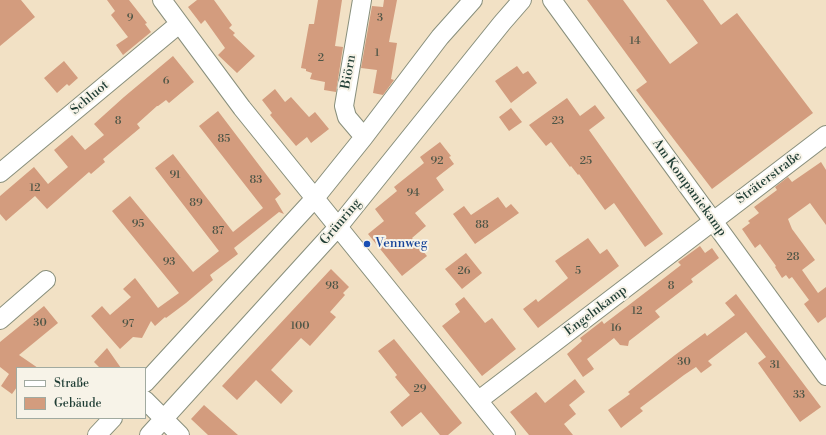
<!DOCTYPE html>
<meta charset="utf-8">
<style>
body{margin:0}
#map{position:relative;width:826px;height:435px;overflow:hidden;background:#f2e1c5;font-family:"Libre Bodoni",serif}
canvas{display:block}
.legend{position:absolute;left:16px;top:367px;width:130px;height:52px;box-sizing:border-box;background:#f7f3e8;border:1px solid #a1aaa0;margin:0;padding:5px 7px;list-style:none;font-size:12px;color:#1f3d34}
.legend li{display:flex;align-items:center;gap:8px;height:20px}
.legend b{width:20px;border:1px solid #a1aaa0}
</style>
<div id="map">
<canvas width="826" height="435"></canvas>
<ul class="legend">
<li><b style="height:5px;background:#fff"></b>Straße</li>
<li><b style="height:11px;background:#d39c7e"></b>Gebäude</li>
</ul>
</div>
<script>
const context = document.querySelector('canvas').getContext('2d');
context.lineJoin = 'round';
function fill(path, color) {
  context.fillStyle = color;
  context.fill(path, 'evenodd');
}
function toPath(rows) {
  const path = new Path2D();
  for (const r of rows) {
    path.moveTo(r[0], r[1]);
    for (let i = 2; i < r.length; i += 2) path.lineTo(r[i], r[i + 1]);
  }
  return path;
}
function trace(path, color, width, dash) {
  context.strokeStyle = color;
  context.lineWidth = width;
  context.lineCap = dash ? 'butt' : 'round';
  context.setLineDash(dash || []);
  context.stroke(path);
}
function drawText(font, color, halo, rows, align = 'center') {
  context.font = font + ' "Libre Bodoni",serif';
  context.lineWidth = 4;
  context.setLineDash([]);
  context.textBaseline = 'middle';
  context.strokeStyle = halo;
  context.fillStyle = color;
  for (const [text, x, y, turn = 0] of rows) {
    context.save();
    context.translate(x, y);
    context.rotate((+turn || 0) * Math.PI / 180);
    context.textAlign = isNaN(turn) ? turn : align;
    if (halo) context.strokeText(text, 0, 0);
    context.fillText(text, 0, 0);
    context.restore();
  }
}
fill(toPath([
 [0,0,21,0,35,17,0,46],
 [107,0,129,0,147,23,145,24,151,32,123,55,116,45,128,37,111,15,115,11],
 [197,0,214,0,232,25,229,28,235,33,233,35,255,56,237,73,218,55,225,48,205,20,201,24,188,7],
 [318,0,342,0,335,46,343,47,336,92,324,90,325,82,310,79,312,73,306,71,306,69,301,68,309,24,314,24],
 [384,0,397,0,389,42,397,43,391,79,394,80,383,95,373,93,377,70,361,68,372,6,383,7],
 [587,0,623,0,670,64,698,43,666,0,703,0,721,25,737,13,813,113,712,189,636,90,647,82],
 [173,56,194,82,169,103,166,100,158,106,157,106,137,124,140,128,103,159,105,162,91,174,89,172,47,209,35,196,6,221,0,214,0,196,34,167,48,184,68,167,54,150,72,135,85,150,104,135,94,124,124,97],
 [64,61,78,78,69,86,67,84,57,93,44,78],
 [517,66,523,74,528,71,537,83,511,103,495,81],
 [275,89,285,102,291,97,309,117,315,112,329,129,311,143,307,137,296,146,270,115,272,113,262,100],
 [567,98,580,116,595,105,605,118,589,130,663,234,645,247,614,203,605,210,579,174,578,175,571,166,570,167,551,142,546,146,529,125],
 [511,108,522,122,509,131,499,117],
 [218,111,281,194,275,199,284,214,279,212,234,248,238,254,210,275,213,280,186,303,166,318,165,317,155,326,151,321,142,338,133,337,120,349,91,316,102,306,110,315,131,297,123,289,135,278,158,308,179,293,112,211,130,196,193,272,219,251,155,168,173,154,233,232,263,208,199,126],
 [440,142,451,156,449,157,454,164,436,178,444,190,415,213,426,226,412,238,427,256,402,276,368,234,384,221,375,209,397,191,394,187,424,163,420,157],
 [821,162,826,170,826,225,810,203,788,219,792,229,815,260,802,270,818,293,826,287,826,317,818,323,804,304,809,300,792,277,789,279,786,275,782,278,775,267,776,266,760,244,755,248,742,229,750,223,748,221,759,213,754,207,777,190,775,187,788,177,792,182],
 [498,197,506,208,511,204,519,213,475,244,453,214,464,206,471,215],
 [588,238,600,254,607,249,619,266,538,328,523,309,536,299,538,302,567,279,568,278,555,261],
 [700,246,705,253,712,248,719,258,691,279,693,282,655,311,660,317,629,341,628,346,620,345,614,338,587,359,594,369,583,377,567,354,582,341,580,338,602,321,604,324,659,282,681,265,678,262],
 [466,253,482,273,462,289,445,269],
 [331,269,349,287,343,293,345,295,330,312,336,317,310,346,301,338,271,370,293,391,281,404,256,380,237,400,222,386],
 [736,294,821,407,800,422,758,363,766,357,746,332,708,361,712,365,701,373,696,367,684,375,640,408,643,411,621,428,608,410,630,394,628,392,675,355,705,333,707,336,735,315,725,303],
 [464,297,485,323,492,318,516,349,482,376,442,326,460,312,455,304],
 [44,306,58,323,19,355,38,368,17,368,17,387,12,394,1,386,9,374,0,367,0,342],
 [394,339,462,423,448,435,440,435,421,412,402,427,390,412,410,395,395,377,397,375,378,351],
 [107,348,121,368,100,368,94,362],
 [575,379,585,392,569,405,576,414,564,424,573,435,529,435,510,412,536,392,545,403],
 [204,405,222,421,238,435,208,435,191,419]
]), '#d39c7e');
const minor = toPath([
 [162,0,242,108,506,435],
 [362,0,344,106,347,117,364,137],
 [552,0,826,376],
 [0,173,179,24],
 [0,320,46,280],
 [145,383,315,198,364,137,440,37,473,0],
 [145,400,180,435],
 [479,400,826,135],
 [97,435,113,418],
 [149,435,338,227,502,23,522,0]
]);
trace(minor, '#888f7c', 20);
trace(minor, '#fff', 18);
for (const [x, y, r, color] of [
 [367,244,4,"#1a4fb4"]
]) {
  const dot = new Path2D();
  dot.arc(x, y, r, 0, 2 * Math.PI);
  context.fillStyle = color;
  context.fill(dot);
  trace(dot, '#f7f3e8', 1.5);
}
drawText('11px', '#4c5546', null, [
 ["9",130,18],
 ["3",380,18],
 ["14",635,41],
 ["1",377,53],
 ["2",321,58],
 ["6",166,81],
 ["8",118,121],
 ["23",558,121],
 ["85",224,139],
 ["92",437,161],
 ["25",586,161],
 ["91",175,175],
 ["83",256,180],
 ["12",35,188],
 ["94",413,193],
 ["89",196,203],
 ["95",138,224],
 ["88",482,225],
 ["87",218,231],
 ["28",793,257],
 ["93",169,262],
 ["26",464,271],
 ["5",578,271],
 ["98",332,286],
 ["8",671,286],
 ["12",637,311],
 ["30",40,323],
 ["97",128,324],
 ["100",300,326],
 ["16",616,328],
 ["30",684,362],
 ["31",775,365],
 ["29",420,389],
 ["33",799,395]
]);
drawText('13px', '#1f3d34', '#f7f3e8', [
 ["Biörn",349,72,-80],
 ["Schluot",90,98,-40],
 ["Sträterstraße",769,178,-37],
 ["Am Kompaniekamp",689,188,54],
 ["Grünring",341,222,-50],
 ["Engelnkamp",596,311,-37]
]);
drawText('13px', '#164399', '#f7f3e8', [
 ["Vennweg",375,244]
], 'left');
</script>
